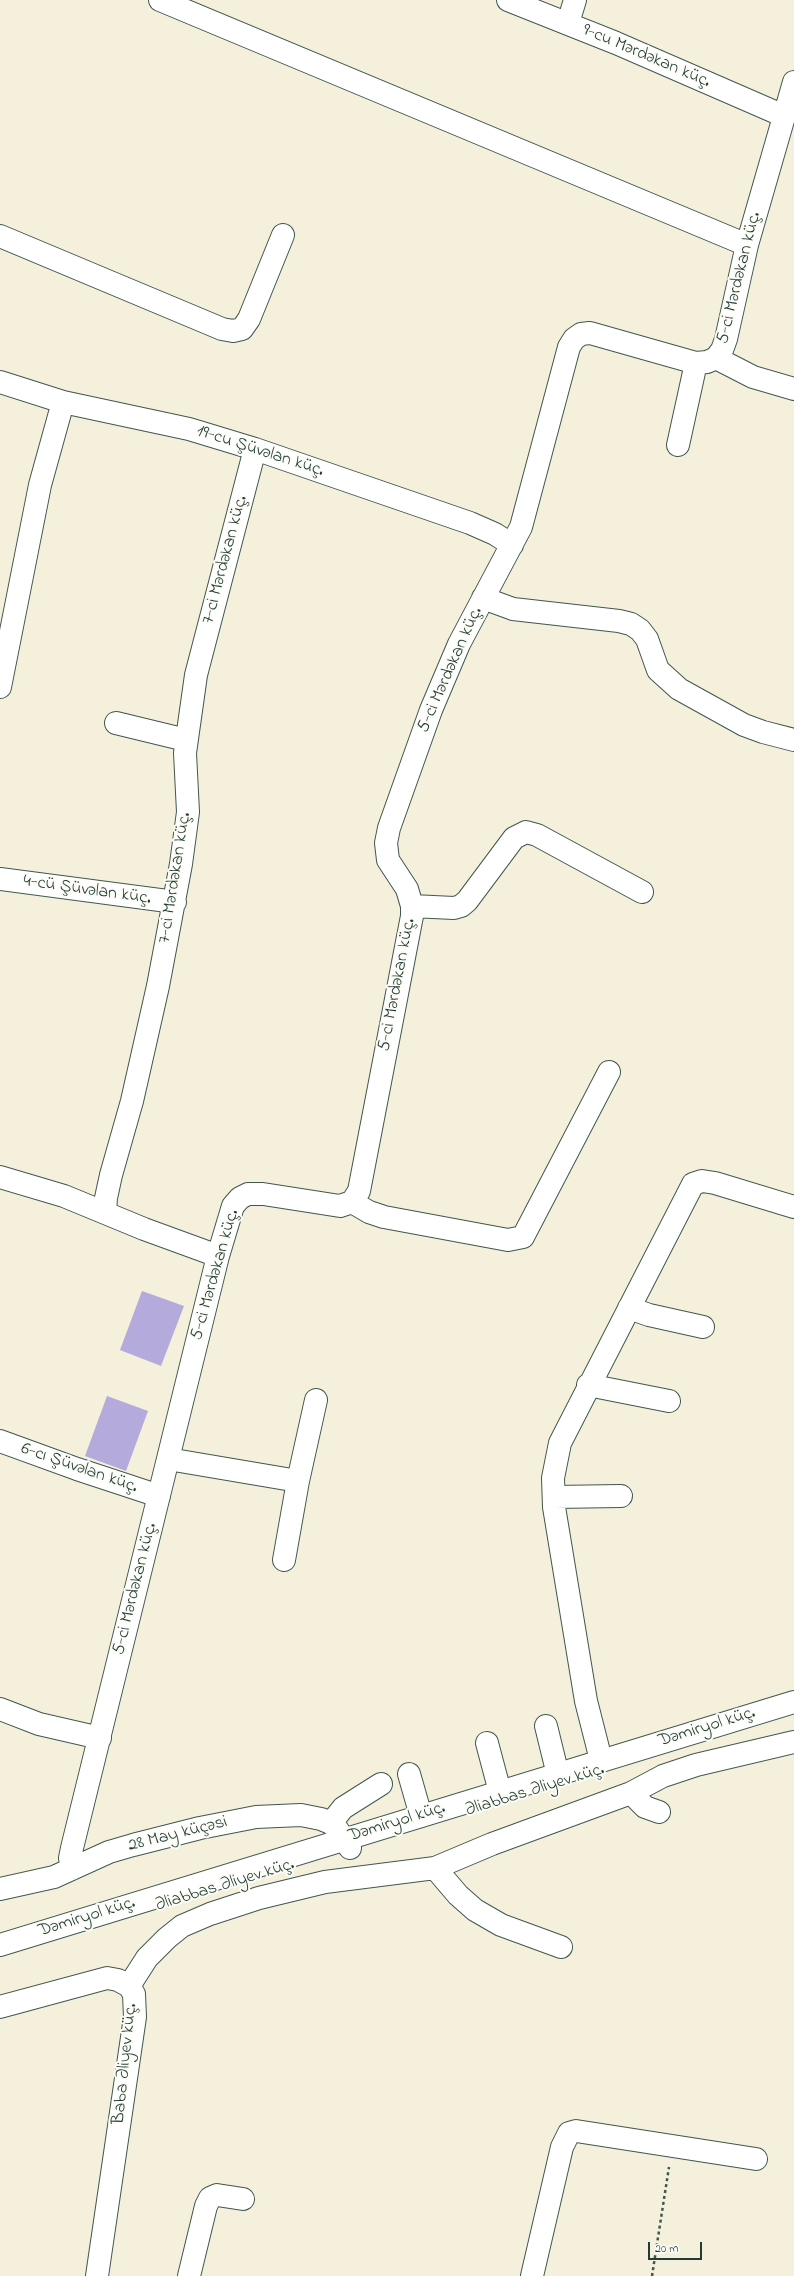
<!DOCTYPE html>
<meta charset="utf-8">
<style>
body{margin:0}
#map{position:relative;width:794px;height:2276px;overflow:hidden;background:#f4f0dc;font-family:"Indie Flower",sans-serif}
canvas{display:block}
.scale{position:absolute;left:648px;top:2242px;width:54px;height:18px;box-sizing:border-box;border:2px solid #1f3d34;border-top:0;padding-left:5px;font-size:12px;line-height:14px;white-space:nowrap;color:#1f3d34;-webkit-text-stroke:3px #fdfcf7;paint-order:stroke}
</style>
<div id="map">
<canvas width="794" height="2276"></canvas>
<div class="scale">20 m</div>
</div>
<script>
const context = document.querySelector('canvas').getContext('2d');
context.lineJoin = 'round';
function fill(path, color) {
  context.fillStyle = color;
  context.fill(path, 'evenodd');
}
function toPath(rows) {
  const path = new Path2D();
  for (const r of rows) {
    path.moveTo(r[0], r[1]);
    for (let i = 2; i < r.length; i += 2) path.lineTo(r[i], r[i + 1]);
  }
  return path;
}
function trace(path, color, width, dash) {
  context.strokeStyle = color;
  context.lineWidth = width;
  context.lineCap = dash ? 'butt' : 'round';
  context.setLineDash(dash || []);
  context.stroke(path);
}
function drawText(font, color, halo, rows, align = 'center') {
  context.font = font + ' "Indie Flower",sans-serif';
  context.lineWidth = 4;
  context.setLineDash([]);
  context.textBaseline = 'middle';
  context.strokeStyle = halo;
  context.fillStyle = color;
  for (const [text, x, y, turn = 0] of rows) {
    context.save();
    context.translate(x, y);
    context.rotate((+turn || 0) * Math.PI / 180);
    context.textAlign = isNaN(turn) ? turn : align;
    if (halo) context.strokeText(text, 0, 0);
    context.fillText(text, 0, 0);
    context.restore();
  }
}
fill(toPath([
 [142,1291,184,1306,161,1366,120,1350],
 [107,1396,148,1411,126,1471,85,1456]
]), '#b4aadb');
const minor = toPath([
 [160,0,747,245],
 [508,0,616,43,784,116],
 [568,23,575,0],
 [0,236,222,329,233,331,242,329,249,319,283,235],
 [716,358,753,377,794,389],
 [0,382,63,402,189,429,255,449,470,523,495,534,512,545],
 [678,445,696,363],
 [483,598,513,609,619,621,631,624,640,630,647,639,658,670,679,689,744,725,763,732,794,740],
 [0,687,40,485,63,402],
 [116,723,186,740],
 [0,879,175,902],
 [412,906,454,908,461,906,467,901,514,838,526,832,537,835,642,892],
 [0,1177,64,1196,144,1229,218,1256],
 [352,1202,369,1212,384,1217,508,1240,523,1237,609,1072],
 [105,1212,106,1198,111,1175,132,1101,158,986,181,864,188,812,185,753,196,675,255,449],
 [629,1308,649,1315,703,1327],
 [588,1385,669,1401],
 [0,1441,77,1469,159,1496],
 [168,1459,298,1481],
 [554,1497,621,1496],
 [284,1560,298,1481,316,1400],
 [0,1709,39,1724,100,1738],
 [546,1726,558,1775],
 [487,1743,500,1792],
 [601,1760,586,1701,554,1507,553,1478,560,1443,693,1184,702,1181,715,1183,794,1207],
 [409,1774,421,1816],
 [631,1793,645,1807,659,1812],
 [331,1823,343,1808,381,1784],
 [435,1868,458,1895,475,1910,501,1925,561,1947],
 [72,1869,70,1858,72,1848,218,1256,233,1206,240,1198,248,1194,263,1194,340,1206,352,1202,359,1191,412,916,412,906,407,889,388,860,386,843,389,828,431,710,459,644,521,527,569,347,574,339,581,334,590,333,696,363,707,362,716,358,722,350,726,339,747,245,794,82],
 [0,1889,54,1877,109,1852,133,1845,200,1828,256,1817,301,1815,321,1819,331,1823,337,1829,350,1848],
 [129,1986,147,1958,167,1938,182,1926,210,1914,259,1898,325,1882,435,1868,492,1844,631,1793,663,1776,696,1765,794,1742],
 [0,2007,107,1978,118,1980,129,1986,134,1994,135,2017,97,2276],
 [189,2276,206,2206,210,2198,217,2195,243,2199],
 [532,2276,562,2147,569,2133,576,2131,756,2159]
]);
const major = toPath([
 [0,1945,794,1702]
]);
trace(minor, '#3f584d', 24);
trace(major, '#3f584d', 24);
trace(toPath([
 [652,2276,669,2167]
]), '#3f584d', 2.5, [3, 3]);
trace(minor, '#fff', 22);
trace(major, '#fff', 22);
drawText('18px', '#1f3d34', '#fdfcf7', [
 ["9-cu Mərdəkan küç.",646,57,23],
 ["5-ci Mərdəkan küç.",740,278,-76],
 ["19-cu Şüvəlan küç.",260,452,18],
 ["7-ci Mərdəkan küç.",226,560,-75],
 ["5-ci Mərdəkan küç.",451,670,-66],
 ["7-ci Mərdəkan küç.",176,878,-81],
 ["4-cü Şüvəlan küç.",87,891,8],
 ["5-ci Mərdəkan küç.",398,985,-79],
 ["5-ci Mərdəkan küç.",216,1275,-74],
 ["6-cı Şüvəlan küç.",79,1469,19],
 ["5-ci Mərdəkan küç.",136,1589,-76],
 ["Dəmiryol küç.",707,1728,-17],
 ["Əliabbas Əliyev küç.",535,1791,-17],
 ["Dəmiryol küç.",397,1823,-17],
 ["28 May küçəsi",178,1835,-14],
 ["Əliabbas Əliyev küç.",225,1886,-17],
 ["Dəmiryol küç.",87,1918,-17],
 ["Baba Əliyev küç.",126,2064,-84]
]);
</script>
